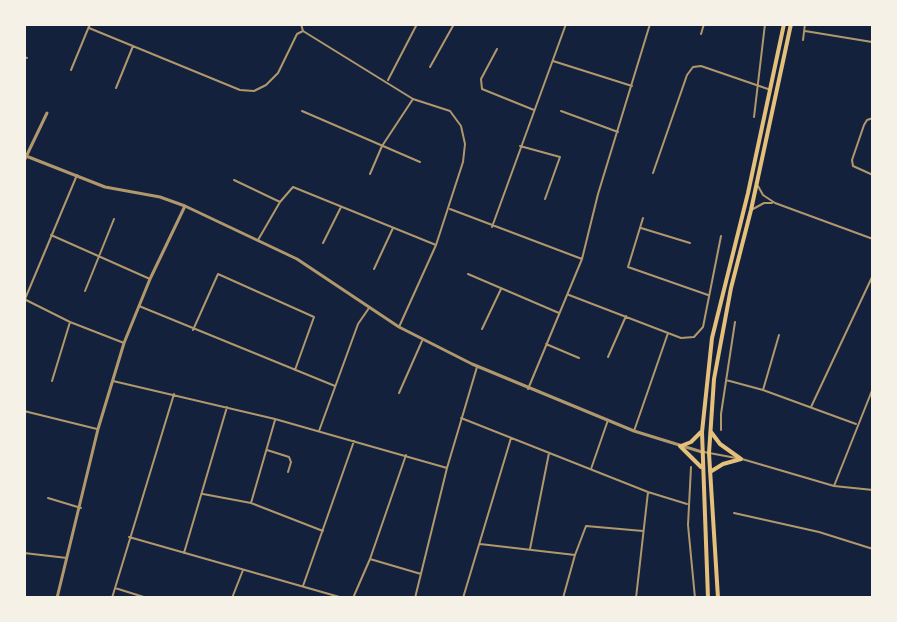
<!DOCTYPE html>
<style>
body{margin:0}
#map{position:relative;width:897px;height:622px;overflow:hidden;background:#14213d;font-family:Ubuntu,sans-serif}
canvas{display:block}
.frame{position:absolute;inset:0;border:26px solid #f6f1e7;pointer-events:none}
</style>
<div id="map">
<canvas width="897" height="622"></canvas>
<div class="frame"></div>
</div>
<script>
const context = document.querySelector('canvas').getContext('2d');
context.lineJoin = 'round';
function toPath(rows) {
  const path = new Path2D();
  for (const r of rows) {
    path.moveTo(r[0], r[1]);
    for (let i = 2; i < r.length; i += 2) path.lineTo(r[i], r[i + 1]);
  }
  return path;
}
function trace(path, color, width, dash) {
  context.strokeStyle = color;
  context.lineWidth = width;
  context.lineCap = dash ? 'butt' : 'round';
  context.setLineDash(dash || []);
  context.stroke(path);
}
trace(toPath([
 [301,24,303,31],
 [89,28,240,90,254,91,266,85,278,73,297,34,303,31,413,99,450,111,461,126,465,144,463,162,436,245,399,327],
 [805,31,872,42,873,37],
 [701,34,704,24],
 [803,40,805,24],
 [497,49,481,79,482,89,534,110],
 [24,57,27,58],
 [553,61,632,86],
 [430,67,454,24],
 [71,70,90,24],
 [388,80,417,24],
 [116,88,133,46],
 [302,111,420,162],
 [561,111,618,132],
 [754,117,765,24],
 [873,118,867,120,864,125,852,160,853,166,873,175],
 [520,146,560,157,545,199],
 [653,173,687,75,693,67,701,66,768,89],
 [370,174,382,146,413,99],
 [234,180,280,202],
 [758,186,763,195,775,203,873,239],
 [450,209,582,259],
 [753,209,764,203,772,203],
 [643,218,628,267,708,295],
 [492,227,566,24],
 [641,228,690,243],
 [51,235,150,279],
 [258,240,280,202,293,187,436,245],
 [323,243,341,207],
 [374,269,393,228],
 [468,274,559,313],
 [85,291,114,219],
 [569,295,681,338,694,337,703,327,721,236],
 [24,299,70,322,124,343],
 [25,299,77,175],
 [139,306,335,386],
 [482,329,501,289],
 [193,330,218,274,314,317,295,370],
 [546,344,579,358],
 [608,357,626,316],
 [726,380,763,390,856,424],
 [52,381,70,322],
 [113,381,275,419,447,468],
 [528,389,582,259,598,194,650,24],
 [763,390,779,335],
 [399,393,422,341],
 [811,407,873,275],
 [24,411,97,429],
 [461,418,648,492,687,504],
 [721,430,721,414,735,322],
 [319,431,358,324,369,308],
 [634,431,668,333],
 [267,450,289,457,291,462,288,472],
 [704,452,736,458],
 [742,459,834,486,873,490],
 [691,467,688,525,695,598],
 [591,469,608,420],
 [834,486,873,388],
 [203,494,251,503,323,531],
 [48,498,81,508],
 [251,503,275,420],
 [734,513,819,532,873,549],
 [129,537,343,598],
 [480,544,575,555],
 [530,549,549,453],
 [24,553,67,558],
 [184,553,227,407],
 [370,559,421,574],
 [303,586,354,441],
 [115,588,147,598],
 [112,598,174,394],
 [232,598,243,570],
 [353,598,370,559,406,455],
 [415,598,447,468,477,367],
 [463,598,511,438],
 [563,598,575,555,586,526,643,531],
 [636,598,648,492]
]), '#b1986c', 2);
trace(toPath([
 [26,156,105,187,160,197,185,206,297,259,399,327,472,364,634,431,702,452],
 [24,161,47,113],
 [57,598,98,429,124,343,150,279,185,206]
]), '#b1986c', 3);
trace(toPath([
 [711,432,720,444,741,459],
 [680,446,701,467],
 [681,446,691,442,701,432],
 [710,472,723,464,741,459],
 [708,598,702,432,712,338,748,193,784,24],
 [718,598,709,453,714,379,731,288,751,210,791,24]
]), '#e5c07b', 4);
</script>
